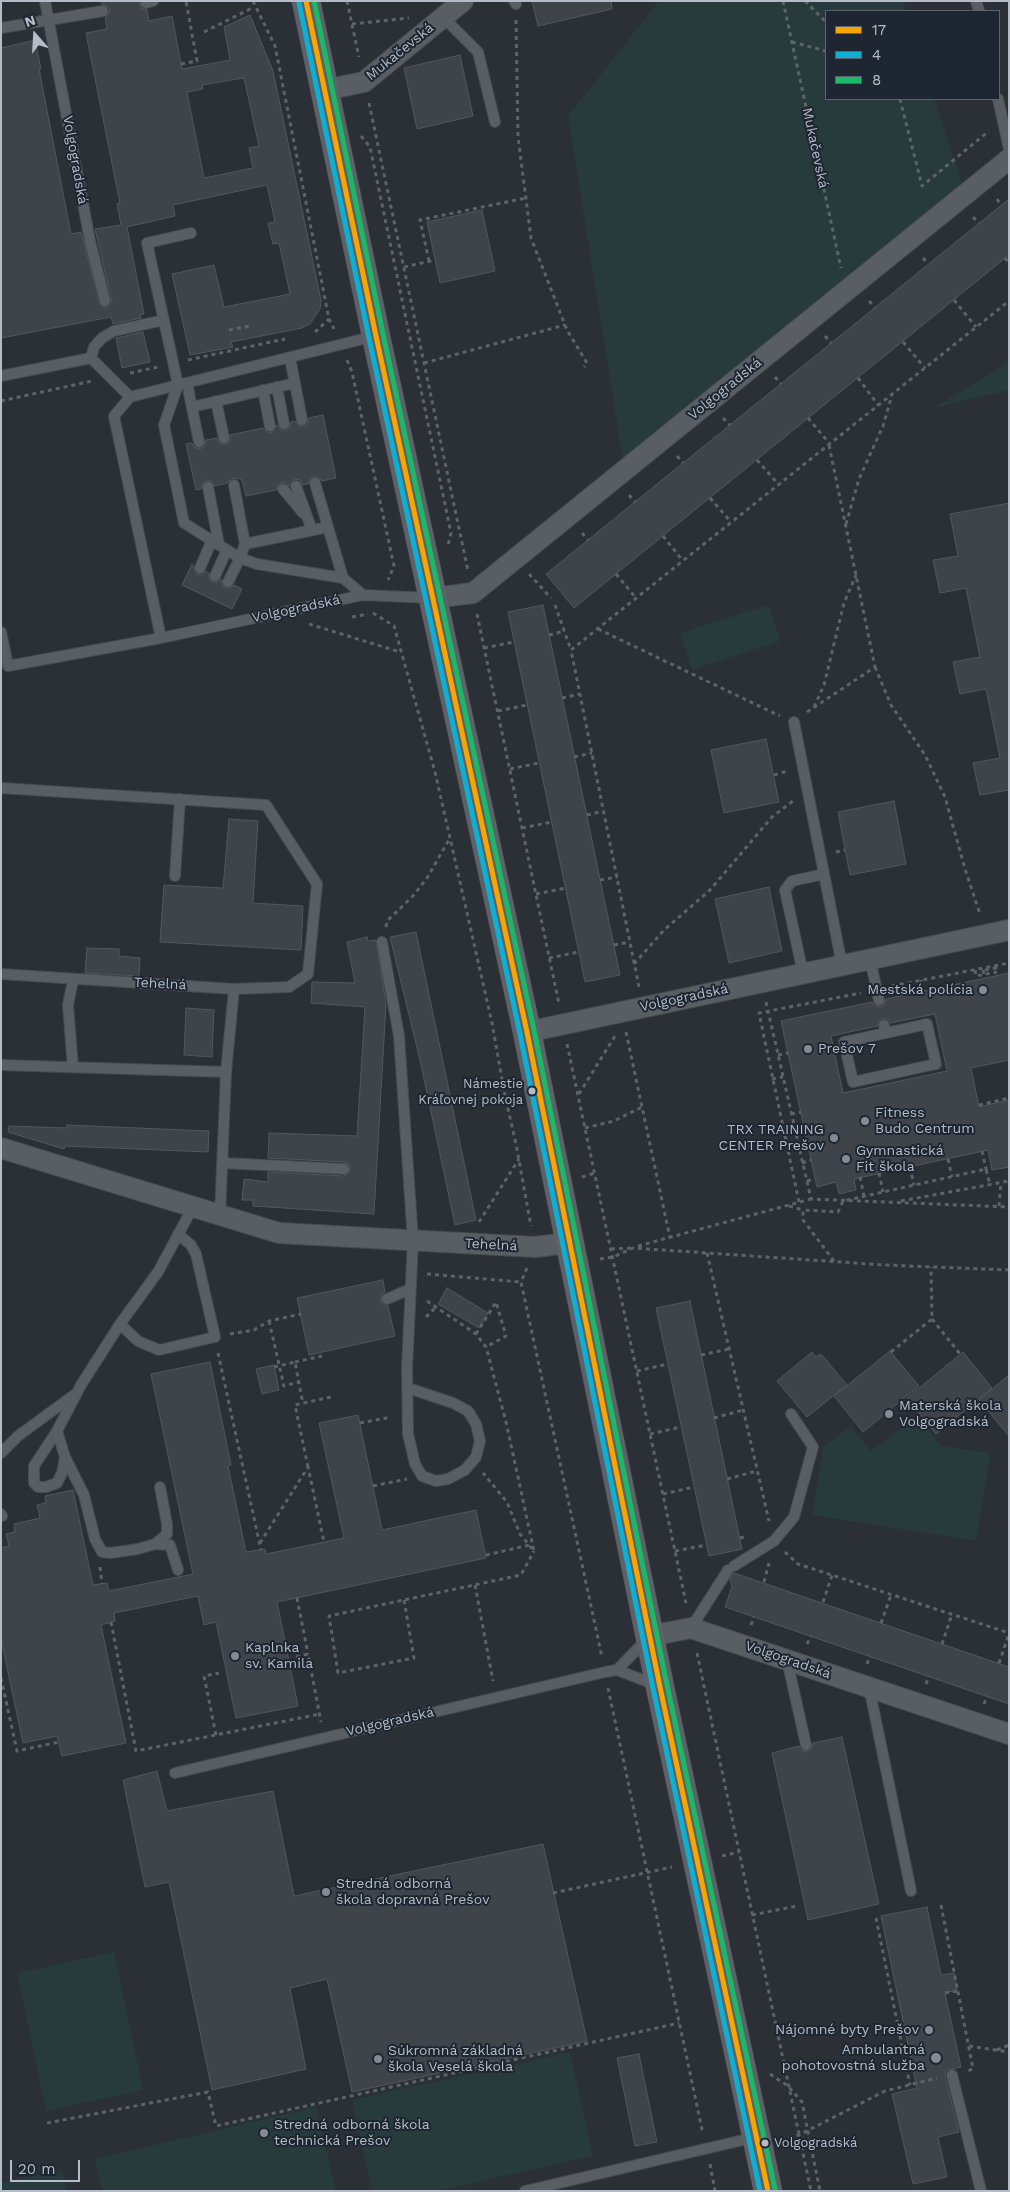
<!DOCTYPE html>
<meta charset="utf-8">
<style>
body{margin:0}
#map{position:relative;width:1010px;height:2192px;overflow:hidden;background:#2a3036;font-family:"Work Sans",sans-serif}
canvas{display:block}
.frame{position:absolute;inset:0;border:2px solid #b4bcc7;pointer-events:none}
.legend{position:absolute;left:825px;top:10px;width:175px;height:90px;box-sizing:border-box;background:#1e2631;border:1px solid #5a626d;margin:0;padding:6px 9px;list-style:none;font-size:15px;color:#b4bcc7}
.legend li{display:flex;align-items:center;gap:10px;height:25px}
.legend b{width:25px;border:1px solid #5a626d}
.north{position:absolute;left:10px;top:10px;width:50px;height:50px;-webkit-text-stroke:4px #1e2631;paint-order:stroke;rotate:341deg;font-size:14px;font-weight:700;line-height:20px;text-align:center;color:#b4bcc7}
.north::after{content:'';display:block;margin:auto;width:18px;height:22px;background:#b4bcc7;clip-path:polygon(50% 0,100% 100%,50% 72%,0 100%)}
.scale{position:absolute;left:10px;top:2160px;width:70px;height:22px;box-sizing:border-box;border:2px solid #b4bcc7;border-top:0;padding-left:6px;font-size:15px;line-height:18px;white-space:nowrap;color:#b4bcc7;-webkit-text-stroke:4px #1e2631;paint-order:stroke}
</style>
<div id="map">
<canvas width="1010" height="2192"></canvas>
<div class="frame"></div>
<ul class="legend">
<li><b style="height:6px;background:#f7a600"></b>17</li>
<li><b style="height:6px;background:#0dafd3"></b>4</li>
<li><b style="height:6px;background:#1ab867"></b>8</li>
</ul>
<div class="north">N</div>
<div class="scale">20 m</div>
</div>
<script>
const context = document.querySelector('canvas').getContext('2d');
context.lineJoin = 'round';
function fill(path, color) {
  context.fillStyle = color;
  context.fill(path, 'evenodd');
}
function toPath(rows) {
  const path = new Path2D();
  for (const r of rows) {
    path.moveTo(r[0], r[1]);
    for (let i = 2; i < r.length; i += 2) path.lineTo(r[i], r[i + 1]);
  }
  return path;
}
function trace(path, color, width, dash) {
  context.strokeStyle = color;
  context.lineWidth = width;
  context.lineCap = dash ? 'butt' : 'round';
  context.setLineDash(dash || []);
  context.stroke(path);
}
function drawText(font, color, halo, rows, align = 'center') {
  context.font = font + ' "Work Sans",sans-serif';
  context.lineWidth = 4;
  context.setLineDash([]);
  context.textBaseline = 'middle';
  context.strokeStyle = halo;
  context.fillStyle = color;
  for (const [text, x, y, turn = 0] of rows) {
    context.save();
    context.translate(x, y);
    context.rotate((+turn || 0) * Math.PI / 180);
    context.textAlign = isNaN(turn) ? turn : align;
    if (halo) context.strokeText(text, 0, 0);
    context.fillText(text, 0, 0);
    context.restore();
  }
}
fill(toPath([
 [659,1,903,1,906,11,826,11,826,99,934,99,967,199,625,473,568,116],
 [1009,362,1009,390,934,408],
 [769,605,780,641,692,670,680,633],
 [918,1415,941,1446,990,1453,976,1541,813,1515,823,1447,851,1426,871,1451],
 [114,1952,143,2090,46,2111,17,1973],
 [570,2052,593,2156,437,2191,372,2191,352,2100],
 [316,2107,336,2191,102,2191,95,2159],
 [62,2170,67,2191,1,2191,1,2183]
]), '#283b3c');
const building = toPath([
 [101,1,139,1,141,8,147,10,149,21,172,16,182,69,230,60,224,27,250,15,273,71,321,300,320,309,310,324,302,328,231,342,233,347,190,355,172,274,214,265,224,307,290,294,279,243,273,244,268,223,275,222,267,185,173,205,175,216,127,227,144,314,140,315,141,318,113,324,111,317,1,338,1,48,35,40,41,69,39,69,71,234,81,232,100,305,106,308,112,302,95,229,121,225,117,204,120,203,86,33,107,29,105,18,109,14,110,9,106,5,102,4,101,1],
 [244,78,259,146,249,148,253,168,204,178,187,92,203,89,202,85,244,78],
 [532,1,611,1,612,9,538,26,532,1],
 [460,55,473,116,417,129,404,68,460,55],
 [1009,199,1009,255,574,608,546,574,1009,199],
 [482,210,495,271,440,283,427,222,482,210],
 [143,332,150,362,122,368,116,338,143,332],
 [323,415,336,478,322,481,319,478,314,476,310,479,308,484,303,485,300,480,294,479,289,486,285,482,279,483,276,490,246,496,242,480,236,478,230,480,227,483,215,486,211,481,206,480,202,484,201,489,196,490,186,444,192,443,194,447,200,449,204,447,206,440,217,438,219,443,225,445,230,441,230,435,263,428,267,432,272,433,277,425,281,430,286,431,290,427,291,422,295,421,299,426,304,427,308,423,309,418,323,415],
 [1009,503,1009,790,980,795,973,763,1000,758,986,689,960,694,953,662,980,657,966,588,940,593,933,560,958,556,950,514,1009,503],
 [192,564,197,574,201,575,206,571,209,573,208,577,212,582,216,583,221,579,222,585,225,588,231,588,234,585,242,589,232,609,182,585,192,564],
 [543,605,620,975,585,982,508,612,543,605],
 [766,739,779,802,724,813,711,750,766,739],
 [894,801,906,864,850,875,838,812,894,801],
 [229,819,258,821,253,903,303,906,301,950,160,942,164,885,223,888,229,819],
 [769,887,782,951,729,963,715,899,769,887],
 [416,932,476,1220,455,1225,420,1060,390,937,416,932],
 [367,937,368,941,376,940,386,1004,374,1214,253,1206,253,1200,242,1200,244,1179,268,1182,268,1172,344,1176,350,1172,350,1165,344,1162,268,1158,269,1133,357,1136,365,1007,311,1003,312,982,355,983,347,942,367,937],
 [87,948,119,949,119,956,140,958,139,976,85,973,87,948],
 [1009,973,1009,1060,971,1068,979,1107,1009,1100,1009,1167,992,1170,988,1150,854,1179,856,1190,839,1194,836,1182,817,1187,781,1021,872,1002,874,1005,880,1007,884,1005,886,999,1009,973],
 [935,1014,947,1071,843,1093,831,1036,877,1026,879,1020,883,1018,889,1020,891,1023,935,1014],
 [186,1008,214,1010,212,1057,184,1055,186,1008],
 [67,1125,209,1131,208,1152,65,1146,64,1149,8,1132,9,1126,67,1128,67,1125],
 [383,1280,385,1292,381,1295,381,1301,383,1305,388,1306,395,1336,309,1355,297,1298,383,1280],
 [447,1288,488,1313,479,1328,438,1304,447,1288],
 [690,1301,742,1549,709,1556,656,1308,690,1301],
 [890,1351,919,1386,863,1432,834,1396,890,1351],
 [812,1352,816,1357,821,1354,847,1385,807,1417,777,1381,812,1352],
 [963,1352,992,1388,936,1434,907,1398,963,1352],
 [210,1362,231,1465,228,1466,246,1552,265,1549,266,1554,344,1538,319,1423,358,1415,382,1530,476,1510,486,1558,277,1602,298,1706,236,1718,216,1622,204,1625,198,1596,114,1613,115,1621,101,1625,126,1743,62,1756,57,1736,23,1743,1,1639,1,1548,9,1546,6,1534,15,1532,14,1524,40,1518,37,1505,46,1503,45,1496,73,1490,93,1585,107,1583,109,1591,193,1574,151,1374,210,1362],
 [274,1365,279,1390,262,1394,256,1369,274,1365],
 [1009,1375,1009,1436,979,1400,1009,1375],
 [734,1573,1009,1667,1009,1704,725,1607,732,1587,730,1579,734,1573],
 [842,1737,879,1904,808,1920,772,1753,799,1746,801,1750,807,1752,811,1750,813,1743,842,1737],
 [157,1771,167,1811,273,1791,294,1896,543,1844,587,2041,352,2092,327,1979,290,1988,306,2069,212,2090,169,1882,145,1887,123,1780,157,1771],
 [927,1907,941,1975,954,1973,957,1990,945,1993,961,2067,946,2070,945,2076,959,2132,938,2137,947,2177,913,2184,892,2094,917,2088,881,1916,927,1907],
 [639,2054,657,2142,635,2146,617,2058,639,2054]
]);
fill(building, '#3f444a');
trace(building, '#52575e', 1);
const lane = toPath([
 [45,1,90,241,105,301],
 [514,1,516,4],
 [976,1,979,11],
 [146,3,153,1],
 [443,17,478,52,495,122],
 [1,28,103,11],
 [998,99,1009,149],
 [191,233,147,243,178,385,164,425,184,523,240,558,257,564,343,578],
 [375,336,130,397,114,416,137,525,161,638,363,595,430,598],
 [91,358,94,347,102,338,114,331,164,320],
 [290,358,302,420],
 [1,376,91,358,130,397],
 [187,383,199,442],
 [277,387,284,424],
 [263,390,270,426],
 [216,401,224,438],
 [192,407,295,383],
 [315,483,343,578,363,595],
 [296,486,312,530],
 [208,487,219,545],
 [283,489,303,513],
 [245,544,328,527],
 [200,568,212,540],
 [215,576,227,550],
 [228,582,240,558,245,544,234,485],
 [1,632,8,666,161,638],
 [794,722,842,965],
 [1,788,266,805,317,884,308,974,289,987,234,989],
 [175,876,180,799],
 [382,942,399,1036,413,1241,407,1368,408,1434,415,1464,422,1476,436,1481,448,1479,465,1470,476,1457,480,1441,476,1424,468,1411,453,1403,408,1388],
 [870,959,879,1000],
 [803,973,785,890,792,881,824,874],
 [1,974,234,989,226,1072,220,1216],
 [884,1025,886,1033,927,1024,936,1064,853,1082,844,1042,886,1033],
 [1,1065,226,1072],
 [73,1067,68,1005,73,980],
 [223,1163,344,1169],
 [387,1299,410,1289],
 [120,1324,138,1341,159,1350,215,1337,196,1254,191,1245,178,1234],
 [57,1431,65,1457,62,1473,57,1483,46,1487,38,1487,34,1483,34,1466,57,1431,81,1385,120,1324,158,1272,193,1207],
 [1,1453,18,1436,74,1395],
 [65,1457,84,1495,95,1539,102,1552,110,1553,138,1549,155,1544,167,1534,167,1524,160,1487],
 [1,1514,2,1516],
 [155,1544,170,1545,178,1570],
 [734,1566,774,1541,794,1517,813,1447,791,1414],
 [691,1628,728,1570],
 [787,1660,806,1745],
 [617,1670,648,1638],
 [869,1687,911,1891],
 [175,1773,605,1672,617,1670,656,1685],
 [952,2075,981,2191],
 [525,2191,756,2137]
]);
const street = toPath([
 [325,90,364,82,463,1],
 [433,598,473,593,1009,159],
 [527,1032,1009,930],
 [1,1148,279,1233,535,1247,568,1243],
 [650,1636,691,1628,1009,1734]
]);
const secondary = toPath([
 [306,1,376,336,527,1032,660,1687,768,2191]
]);
trace(lane, '#484c51', 12);
trace(street, '#484c51', 22);
trace(secondary, '#484c51', 29);
trace(toPath([
 [253,1,275,46,329,319,334,329],
 [347,1,359,57],
 [783,1,841,268],
 [805,1,826,22],
 [516,20,518,137,531,238,567,330,587,363,584,367],
 [352,24,409,18],
 [204,32,254,7],
 [792,42,826,51],
 [181,64,197,61,186,1],
 [900,99,922,186,989,131],
 [369,103,468,571],
 [361,136,370,147,451,533,448,545],
 [997,199,1001,205],
 [973,217,979,223],
 [923,258,928,264],
 [1005,258,1009,263],
 [429,261,420,220,526,198],
 [404,267,435,260],
 [954,300,976,327],
 [869,301,875,307],
 [229,330,250,326],
 [315,332,329,319],
 [825,336,831,343],
 [903,342,925,368],
 [188,360,285,339],
 [347,360,352,372,394,566,388,580],
 [424,363,565,325],
 [130,373,158,367],
 [775,377,781,384],
 [858,378,878,405],
 [1,401,92,381],
 [723,418,730,425],
 [808,418,830,444],
 [677,456,683,463],
 [757,460,779,485],
 [629,495,635,502],
 [710,498,731,522],
 [846,524,859,479,883,426,892,395],
 [582,533,588,540],
 [663,536,683,561],
 [529,574,551,598],
 [616,574,636,598],
 [555,605,571,650],
 [373,613,394,626,435,772,492,1023,505,1096,516,1144,531,1226],
 [477,614,559,1004],
 [352,617,368,614],
 [309,624,400,652],
 [598,629,780,716],
 [549,635,564,631],
 [484,648,514,642],
 [875,667,891,705,925,755,945,797,965,869,980,914],
 [562,698,580,694],
 [814,707,824,685,844,603,856,575],
 [498,711,527,705],
 [807,712,875,667,829,445],
 [574,757,592,753],
 [510,769,539,763],
 [774,775,787,771],
 [587,815,603,811],
 [522,828,552,822],
 [836,852,845,850],
 [600,880,617,877],
 [536,894,566,888],
 [386,927,387,921,413,896,427,878,450,838],
 [614,945,630,942],
 [549,958,579,952],
 [634,964,664,930,710,890,772,817,793,801],
 [975,970,976,976,997,972],
 [985,970,996,968,997,972],
 [921,980,923,991],
 [892,986,1009,963],
 [639,987,571,650,1009,301],
 [766,1002,811,1199,1009,1207],
 [626,1032,670,1238],
 [567,1044,686,1603],
 [778,1055,788,1053],
 [772,1079,783,1077],
 [579,1094,615,1036],
 [979,1105,1009,1098],
 [791,1114,801,1112],
 [585,1128,614,1121,642,1107],
 [795,1131,805,1129],
 [982,1151,986,1169,992,1168],
 [948,1159,952,1177],
 [802,1163,811,1160],
 [910,1167,914,1185],
 [879,1173,883,1192],
 [582,1177,595,1173],
 [860,1177,864,1196],
 [807,1181,815,1179],
 [901,1201,1009,1181],
 [799,1202,759,1013,861,993],
 [789,1206,803,1210],
 [999,1206,1001,1183],
 [479,1222,519,1159],
 [638,1246,811,1199],
 [611,1249,632,1248],
 [707,1253,769,1521],
 [600,1259,613,1257,633,1248,885,1265,1009,1270],
 [834,1261,803,1220,803,1210,838,1212,843,1201,986,1169,990,1185],
 [527,1268,521,1282,602,1657],
 [427,1274,521,1282],
 [427,1301,476,1334,486,1347,506,1422,534,1551,520,1534,507,1502,483,1473],
 [426,1317,436,1307],
 [932,1319,960,1354],
 [269,1321,284,1386,299,1382],
 [230,1334,254,1330,269,1321,301,1314],
 [476,1334,496,1302,506,1336,486,1347],
 [891,1352,932,1319,931,1267],
 [218,1353,261,1550],
 [701,1355,729,1349],
 [295,1362,322,1356],
 [274,1367,295,1362,303,1404],
 [637,1371,668,1364],
 [714,1418,743,1410],
 [360,1423,391,1417],
 [650,1434,681,1427],
 [308,1467,295,1405,331,1397],
 [727,1479,757,1471],
 [373,1486,407,1479],
 [663,1494,694,1487],
 [740,1538,748,1536],
 [260,1543,308,1467,324,1542],
 [675,1551,706,1545],
 [785,1552,798,1564,1009,1633],
 [486,1555,530,1545],
 [100,1567,102,1584],
 [764,1582,769,1563],
 [475,1585,493,1681],
 [297,1598,308,1654],
 [404,1600,414,1658,338,1673,329,1616,521,1575,534,1551],
 [823,1602,832,1575],
 [111,1622,136,1751,320,1714],
 [881,1623,891,1595],
 [751,1625,754,1617],
 [807,1644,811,1636],
 [942,1644,952,1614],
 [697,1653,811,2191],
 [296,1657,308,1654,321,1722],
 [999,1663,1009,1634],
 [867,1664,870,1656],
 [1,1678,17,1751,59,1742],
 [926,1684,929,1676],
 [608,1688,703,2134],
 [984,1704,987,1696],
 [216,1735,204,1676,219,1673],
 [722,1856,739,1852],
 [553,1893,672,1867],
 [941,1905,973,2069,967,2071],
 [752,1915,797,1906],
 [876,1918,910,2085],
 [945,1993,958,1991],
 [969,2046,1009,2052],
 [997,2050,1009,2045],
 [770,2074,788,2086,802,2102,820,2191],
 [47,2123,208,2092,216,2126,679,2023],
 [781,2140,799,2135,885,2091,937,2078],
 [710,2164,715,2191]
]), '#5d6368', 3, [4, 4]);
trace(lane, '#595e65', 10);
trace(street, '#595e65', 20);
trace(secondary, '#5e6268', 28);
trace(toPath([
 [983,970,985,978]
]), '#5d6368', 3, [4, 4]);
trace(toPath([
 [306,1,376,336,527,1032,660,1687,768,2191]
]), '#f7a600', 5);
trace(toPath([
 [299,3,369,338,520,1034,653,1688,760,2191]
]), '#0dafd3', 5);
trace(toPath([
 [314,1,383,334,534,1030,667,1685,775,2189]
]), '#1ab867', 5);
for (const [x, y, r, color] of [
 [983,990,5,"#848b94"],
 [808,1049,5,"#848b94"],
 [532,1091,4.5,"#b4bcc7"],
 [865,1121,5,"#848b94"],
 [834,1138,5,"#848b94"],
 [846,1159,5,"#848b94"],
 [889,1414,5,"#848b94"],
 [235,1656,5,"#848b94"],
 [326,1892,5,"#848b94"],
 [929,2030,5,"#848b94"],
 [936,2058,6,"#848b94"],
 [378,2059,5,"#848b94"],
 [264,2133,5,"#848b94"],
 [765,2143,4.5,"#b4bcc7"]
]) {
  const dot = new Path2D();
  dot.arc(x, y, r, 0, 2 * Math.PI);
  context.fillStyle = color;
  context.fill(dot);
  trace(dot, '#1e2631', 2);
}
drawText('13px', '#b4bcc7', '#1e2631', [
 ["Námestie",523,1084],
 ["Kráľovnej pokoja",523,1100],
 ["Volgogradská",774,2143,"left"]
], 'right');
drawText('14px', '#b4bcc7', '#1e2631', [
 ["Mukačevská",400,52,-39],
 ["Mukačevská",815,148,78],
 ["Volgogradská",75,160,80],
 ["Volgogradská",725,389,-39],
 ["Volgogradská",296,609,-12],
 ["Tehelná",160,984,3],
 ["Volgogradská",684,998,-12],
 ["Tehelná",491,1245,3],
 ["Volgogradská",788,1660,19],
 ["Volgogradská",390,1722,-13]
]);
drawText('14px', '#b4bcc7', '#1e2631', [
 ["Mestská polícia",973,990,"right"],
 ["Prešov 7",818,1049],
 ["Fitness",875,1113],
 ["Budo Centrum",875,1129],
 ["TRX TRAINING",824,1130,"right"],
 ["CENTER Prešov",824,1146,"right"],
 ["Gymnastická",856,1151],
 ["Fit škola",856,1167],
 ["Materská škola",899,1406],
 ["Volgogradská",899,1422],
 ["Kaplnka",245,1648],
 ["sv. Kamila",245,1664],
 ["Stredná odborná",336,1884],
 ["škola dopravná Prešov",336,1900],
 ["Nájomné byty Prešov",919,2030,"right"],
 ["Ambulantná",925,2050,"right"],
 ["pohotovostná služba",925,2066,"right"],
 ["Súkromná základná",388,2051],
 ["škola Veselá škola",388,2067],
 ["Stredná odborná škola",274,2125],
 ["technická Prešov",274,2141]
], 'left');
</script>
